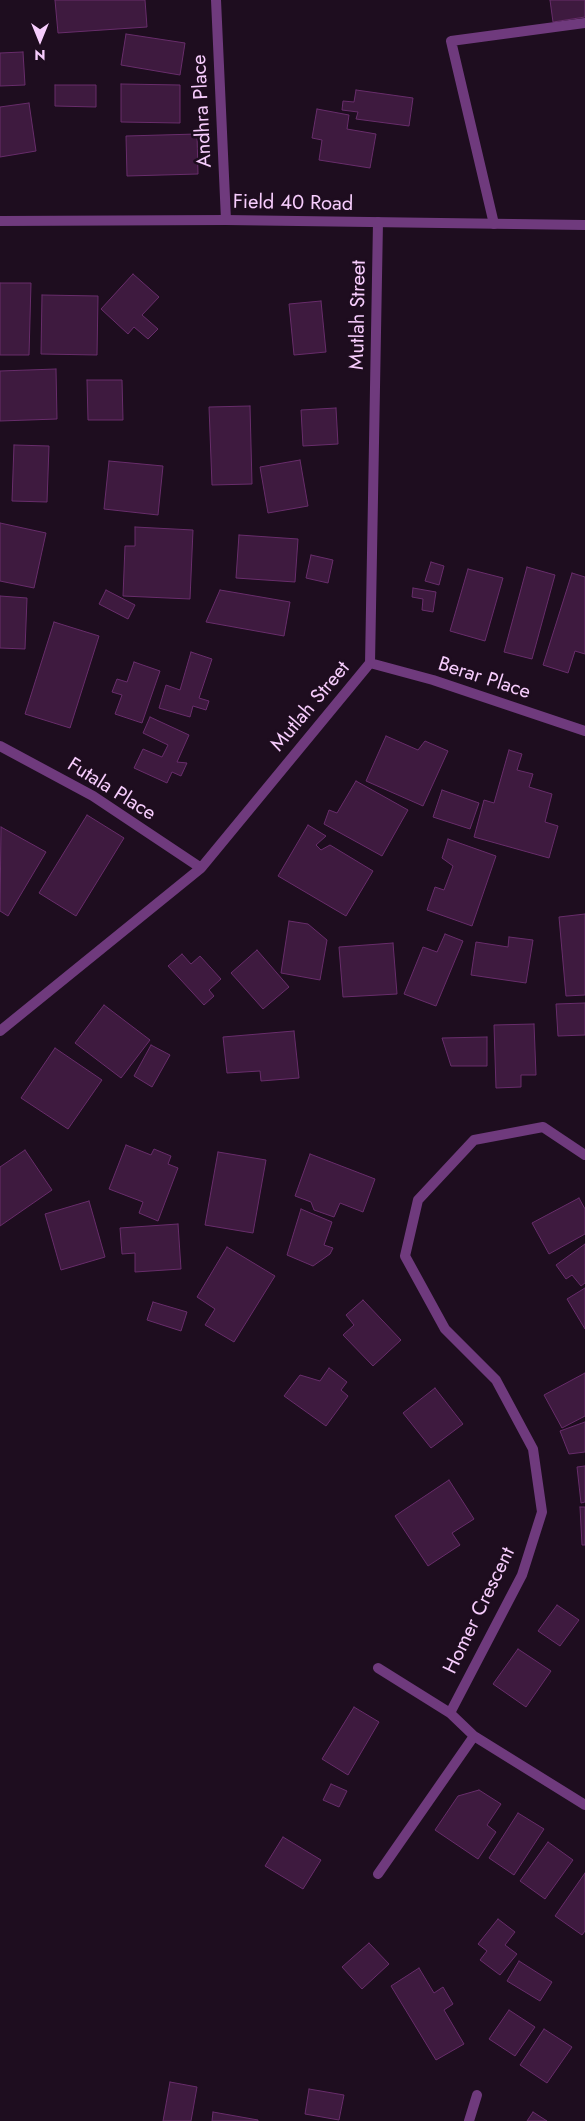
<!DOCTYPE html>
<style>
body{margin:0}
#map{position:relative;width:585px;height:2121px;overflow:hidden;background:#1e0d1f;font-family:Jost,sans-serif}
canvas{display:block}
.north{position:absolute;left:15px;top:15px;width:50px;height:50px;-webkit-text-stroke:4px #1e0d1f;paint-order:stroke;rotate:180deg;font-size:14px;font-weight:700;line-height:20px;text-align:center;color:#f7cdfd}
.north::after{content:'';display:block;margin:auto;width:18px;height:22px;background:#f7cdfd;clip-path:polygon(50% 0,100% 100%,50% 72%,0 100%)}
</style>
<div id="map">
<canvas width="585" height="2121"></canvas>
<div class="north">N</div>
</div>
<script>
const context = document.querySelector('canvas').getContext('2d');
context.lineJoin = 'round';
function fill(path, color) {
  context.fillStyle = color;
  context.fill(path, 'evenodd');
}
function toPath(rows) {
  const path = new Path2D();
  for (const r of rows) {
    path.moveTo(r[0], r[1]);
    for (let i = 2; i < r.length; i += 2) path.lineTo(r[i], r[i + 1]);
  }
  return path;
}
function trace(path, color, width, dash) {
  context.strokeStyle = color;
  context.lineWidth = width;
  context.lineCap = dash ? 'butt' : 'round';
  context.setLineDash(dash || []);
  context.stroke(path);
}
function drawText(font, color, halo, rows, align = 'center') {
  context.font = font + ' Jost,sans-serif';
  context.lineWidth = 5;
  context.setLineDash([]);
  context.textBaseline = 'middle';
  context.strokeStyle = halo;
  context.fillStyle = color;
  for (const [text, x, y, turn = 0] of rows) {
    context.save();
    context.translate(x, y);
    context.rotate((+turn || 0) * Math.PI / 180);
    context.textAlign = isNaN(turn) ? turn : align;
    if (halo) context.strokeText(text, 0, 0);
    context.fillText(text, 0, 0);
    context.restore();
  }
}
const building = toPath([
 [55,0,145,0,147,27,58,33,55,0],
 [550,0,585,0,585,17,553,22,550,0],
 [126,34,185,43,180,75,121,65,126,34],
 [23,52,25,85,0,86,0,53,23,52],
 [121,84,180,85,180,123,121,122,121,84],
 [55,85,96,85,96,107,55,106,55,85],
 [356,90,413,98,409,126,356,119,358,112,342,110,343,101,354,102,356,90],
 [29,103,36,151,0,157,0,107,29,103],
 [317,109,349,115,347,129,376,134,370,168,319,160,322,140,312,138,317,109],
 [197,134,198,174,127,176,126,136,197,134],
 [133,274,159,297,142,315,158,329,148,339,134,327,128,334,101,309,133,274],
 [0,283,31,283,29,355,0,355,0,283],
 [42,295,98,296,97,355,41,354,42,295],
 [321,301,326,352,294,355,289,304,321,301],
 [56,369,57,419,0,421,0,371,56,369],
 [87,380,122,380,123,420,88,420,87,380],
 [250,406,252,484,212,485,209,407,250,406],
 [336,408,338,444,303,446,301,410,336,408],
 [14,445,49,446,47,502,12,501,14,445],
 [300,460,308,506,268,513,260,467,300,460],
 [109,461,163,466,158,515,104,509,109,461],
 [0,523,46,533,34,588,0,581,0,523],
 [135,527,193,530,190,599,123,596,125,546,135,546,135,527],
 [239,535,298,539,295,582,236,578,239,535],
 [311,555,333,560,328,583,306,578,311,555],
 [431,562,444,566,439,585,425,581,431,562],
 [527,567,555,575,532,659,504,652,527,567],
 [468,569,503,578,485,641,450,631,468,569],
 [572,573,585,577,585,654,575,651,568,673,543,665,572,573],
 [413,588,436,592,433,612,422,610,423,599,412,597,413,588],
 [106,590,135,605,128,619,99,604,106,590],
 [220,590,290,602,284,636,206,622,220,590],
 [0,596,27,598,25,649,0,648,0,596],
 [54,622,99,636,70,728,25,714,54,622],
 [191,652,212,659,199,698,209,701,206,710,193,706,190,717,159,708,166,685,180,690,191,652],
 [134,662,160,671,142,723,115,714,122,695,112,692,117,679,127,682,134,662],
 [150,717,189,735,177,762,187,763,181,776,172,772,167,783,134,768,143,749,162,757,168,745,143,733,150,717],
 [386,736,418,750,425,741,448,751,423,806,366,781,386,736],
 [509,750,522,754,517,770,533,774,529,787,552,794,545,822,558,826,549,858,474,837,484,800,494,803,509,750],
 [356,781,408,810,382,856,324,824,329,810,337,813,356,781],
 [442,790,479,803,470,829,433,817,442,790],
 [87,815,124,838,76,916,39,893,87,815],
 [308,825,326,836,316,845,321,850,330,845,373,871,346,916,278,876,308,825],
 [1,827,46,852,8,916,0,911,1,827],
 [448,839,496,856,472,926,427,910,435,887,444,890,453,866,442,858,448,839],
 [585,914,585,995,566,996,559,917,585,914],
 [289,921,308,924,327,940,320,980,281,973,289,921],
 [445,934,463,941,436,1006,404,994,423,947,437,952,445,934],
 [509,937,533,940,526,983,471,975,476,942,508,947,509,937],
 [393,943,397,994,343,997,339,947,393,943],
 [257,950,289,987,263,1009,231,973,257,950],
 [182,954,191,964,200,956,221,979,209,990,214,996,204,1005,168,966,182,954],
 [585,1003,585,1035,558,1036,556,1004,585,1003],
 [104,1005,150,1040,121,1078,75,1043,104,1005],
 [534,1024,536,1075,521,1075,521,1087,496,1088,494,1025,534,1024],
 [294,1031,299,1078,261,1081,260,1071,227,1073,223,1037,294,1031],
 [487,1037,487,1066,451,1066,442,1038,487,1037],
 [151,1045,170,1055,152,1087,134,1076,151,1045],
 [55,1048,102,1080,68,1129,21,1098,55,1048],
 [126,1145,151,1155,154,1149,171,1156,168,1164,178,1168,158,1221,139,1213,143,1202,109,1189,126,1145],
 [25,1150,52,1190,0,1226,0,1167,25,1150],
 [218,1152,266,1160,253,1233,205,1225,218,1152],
 [310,1154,375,1179,363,1212,340,1203,334,1217,314,1210,311,1202,295,1196,310,1154],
 [579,1198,585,1209,585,1234,549,1254,532,1223,579,1198],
 [89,1201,105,1257,61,1270,45,1214,89,1201],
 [301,1209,332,1222,324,1245,333,1248,330,1254,313,1266,287,1255,301,1209],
 [178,1224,181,1269,135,1272,135,1253,122,1254,120,1228,178,1224],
 [585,1244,585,1283,581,1286,572,1275,566,1279,556,1265,585,1244],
 [227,1247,275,1276,234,1342,205,1325,215,1309,197,1297,227,1247],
 [585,1288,585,1329,567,1299,585,1288],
 [363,1300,401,1340,373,1366,343,1335,354,1325,346,1315,363,1300],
 [153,1302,187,1312,181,1331,147,1320,153,1302],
 [329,1368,347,1382,341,1390,348,1396,326,1426,284,1396,300,1375,320,1381,329,1368],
 [585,1373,585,1416,562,1428,544,1395,585,1373],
 [435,1388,463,1424,431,1448,403,1413,435,1388],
 [585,1422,585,1452,569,1454,560,1431,585,1422],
 [585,1466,585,1502,581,1503,577,1467,585,1466],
 [449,1480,474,1519,452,1533,460,1545,428,1566,395,1516,449,1480],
 [580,1507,585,1507,585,1545,582,1545,580,1507],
 [557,1605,579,1620,560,1646,538,1631,557,1605],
 [518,1649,551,1671,526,1707,493,1684,518,1649],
 [354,1707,379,1722,348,1775,322,1759,354,1707],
 [331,1784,347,1791,339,1807,323,1800,331,1784],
 [479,1790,501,1804,487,1825,496,1832,478,1859,435,1830,458,1796,479,1790],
 [518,1813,544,1829,514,1875,489,1858,518,1813],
 [283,1837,321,1860,303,1889,265,1866,283,1837],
 [548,1842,573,1860,545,1899,520,1881,548,1842],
 [585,1873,585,1931,582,1935,555,1916,585,1873],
 [498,1919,515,1932,505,1945,517,1954,500,1975,480,1960,487,1951,478,1944,498,1919],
 [369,1943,389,1964,362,1989,342,1967,369,1943],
 [519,1961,552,1982,540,2001,507,1981,519,1961],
 [419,1968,434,1993,443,1987,453,2004,444,2010,464,2044,436,2060,391,1986,419,1968],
 [509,2010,535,2027,515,2056,489,2039,509,2010],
 [544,2029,572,2047,547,2083,520,2065,544,2029],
 [170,2082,197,2087,191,2121,163,2121,170,2082],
 [309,2089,344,2095,339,2120,305,2114,309,2089],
 [213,2112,258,2120,258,2121,212,2121,213,2112],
 [533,2112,547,2121,527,2121,533,2112]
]);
fill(building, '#3e1a3f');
trace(building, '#682d6b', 1);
trace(toPath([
 [494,224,451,41,585,23]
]), '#6f3a7d', 10);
trace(toPath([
 [216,0,226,220],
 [370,663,433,680,585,731],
 [0,746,93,796,201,868],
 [0,1031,201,868,370,663,378,222],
 [378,1668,450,1713,474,1736,585,1805],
 [450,1713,522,1575,542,1512,533,1449,496,1380,445,1329,405,1256,418,1200,474,1140,543,1127,585,1155],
 [378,1874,474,1736],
 [469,2121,477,2095]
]), '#6f3a7d', 10);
trace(toPath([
 [0,221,226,220,585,225]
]), '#6f3a7d', 10);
drawText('20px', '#f7cdfd', '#1e0d1f', [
 ["Andhra Place",203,111,-93],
 ["Field 40 Road",293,204,1],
 ["Mutlah Street",359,315,-89],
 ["Berar Place",484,679,18],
 ["Mutlah Street",311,707,-50],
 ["Futala Place",111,790,32],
 ["Homer Crescent",480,1611,-64]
]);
</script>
